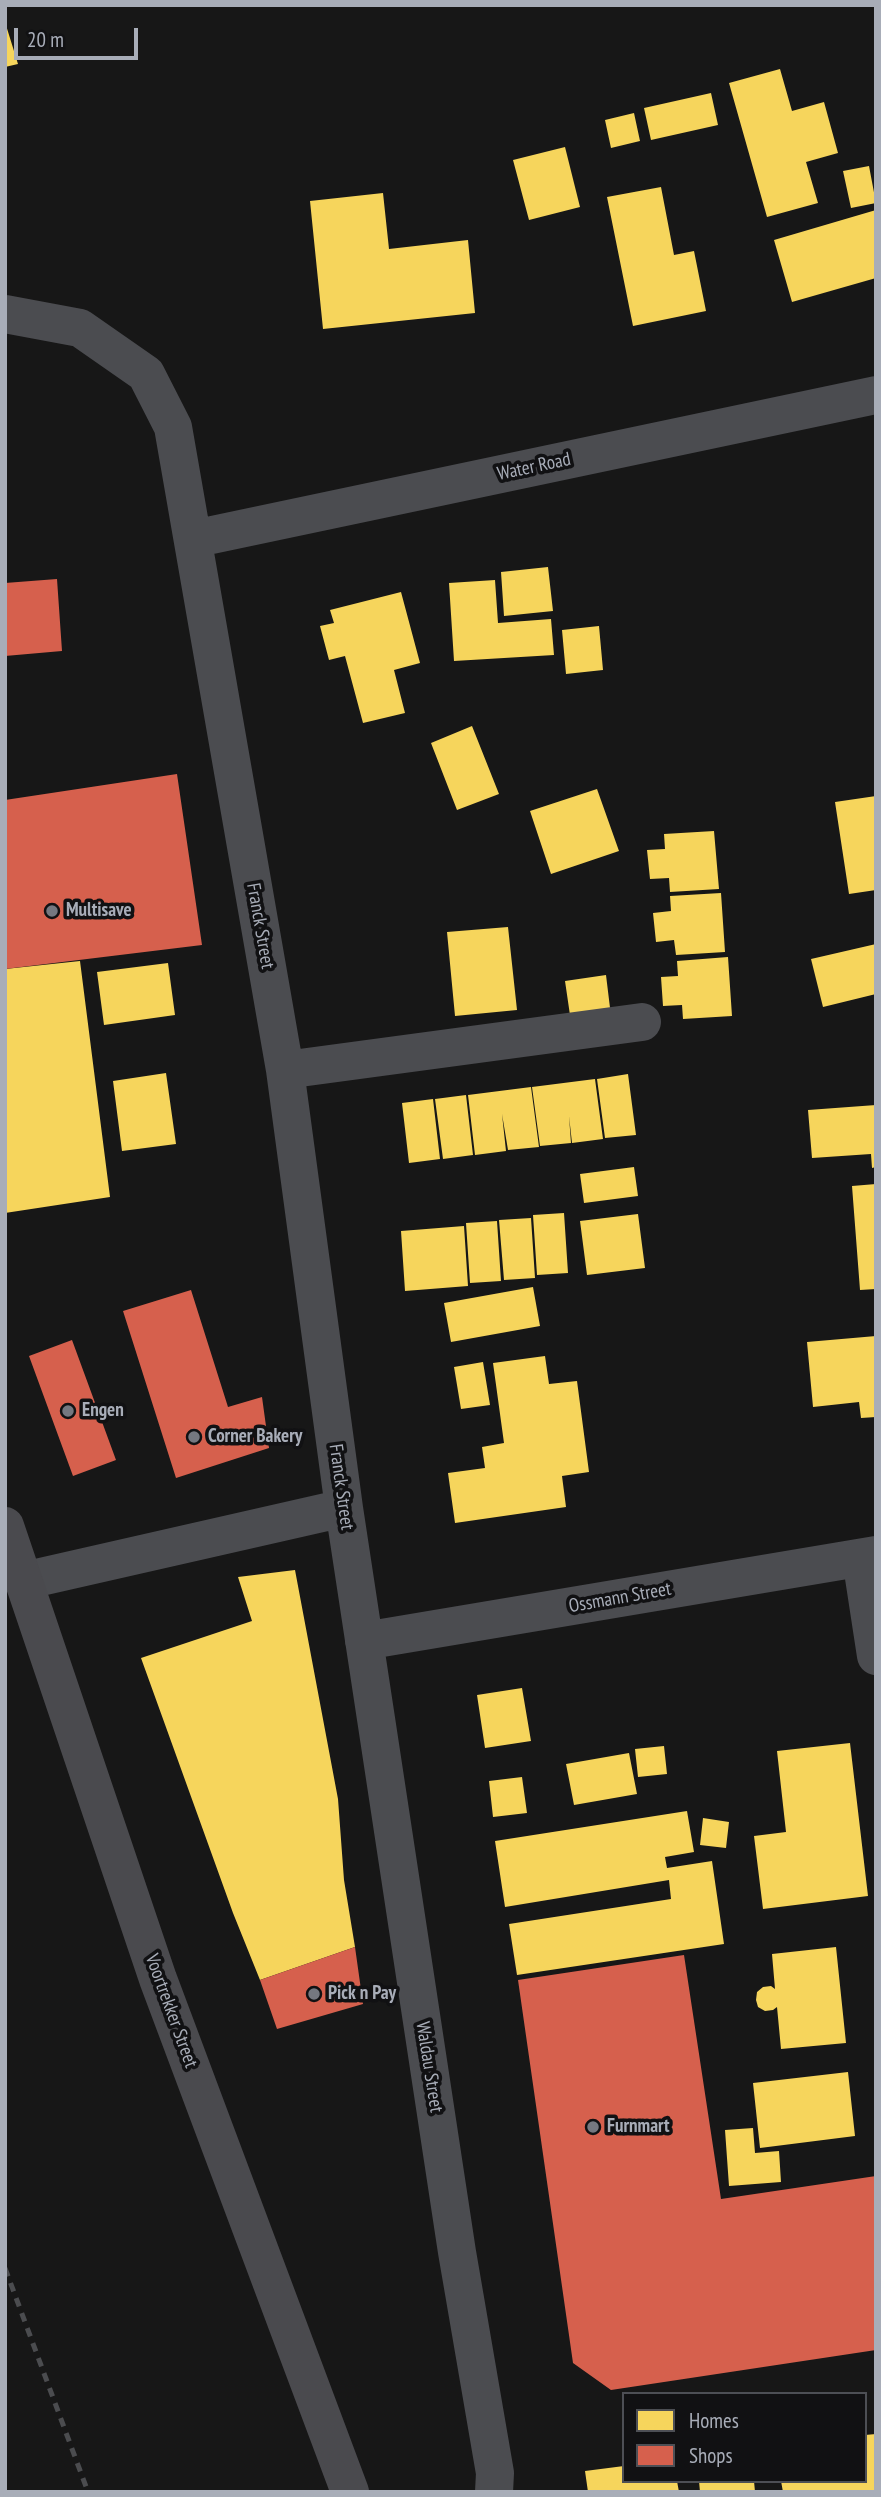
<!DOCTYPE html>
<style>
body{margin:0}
#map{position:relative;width:881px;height:2497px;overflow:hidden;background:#171717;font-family:"PT Sans Narrow",sans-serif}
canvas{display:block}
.frame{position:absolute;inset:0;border:7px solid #a8adb8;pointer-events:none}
.legend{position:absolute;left:622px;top:2392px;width:245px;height:91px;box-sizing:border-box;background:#111113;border:2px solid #4d4f55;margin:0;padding:9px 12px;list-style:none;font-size:21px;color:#a8adb8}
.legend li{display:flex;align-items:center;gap:14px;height:35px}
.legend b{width:35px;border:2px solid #4d4f55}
.scale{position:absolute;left:14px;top:28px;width:124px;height:32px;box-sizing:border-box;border:4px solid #a8adb8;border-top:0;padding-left:9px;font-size:21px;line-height:24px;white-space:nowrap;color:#a8adb8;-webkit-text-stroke:5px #111113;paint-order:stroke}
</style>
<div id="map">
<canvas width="881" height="2497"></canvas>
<div class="frame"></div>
<ul class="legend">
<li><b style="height:19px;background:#f6d55c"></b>Homes</li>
<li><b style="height:19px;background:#d6604d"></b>Shops</li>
</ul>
<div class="scale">20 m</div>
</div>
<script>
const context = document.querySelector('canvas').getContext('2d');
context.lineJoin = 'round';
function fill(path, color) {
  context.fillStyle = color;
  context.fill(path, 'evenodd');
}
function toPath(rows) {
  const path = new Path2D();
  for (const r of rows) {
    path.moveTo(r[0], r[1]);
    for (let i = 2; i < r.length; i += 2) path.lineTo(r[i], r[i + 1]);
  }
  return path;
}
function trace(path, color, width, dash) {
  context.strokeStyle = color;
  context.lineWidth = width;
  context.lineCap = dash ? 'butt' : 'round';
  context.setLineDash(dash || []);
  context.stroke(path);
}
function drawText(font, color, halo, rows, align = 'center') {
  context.font = font + ' "PT Sans Narrow",sans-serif';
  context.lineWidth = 7;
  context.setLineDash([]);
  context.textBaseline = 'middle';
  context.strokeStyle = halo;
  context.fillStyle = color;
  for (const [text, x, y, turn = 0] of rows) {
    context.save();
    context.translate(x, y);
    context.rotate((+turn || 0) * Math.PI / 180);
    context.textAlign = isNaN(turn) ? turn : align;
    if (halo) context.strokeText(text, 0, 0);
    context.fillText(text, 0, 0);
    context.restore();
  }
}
fill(toPath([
 [5,22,18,64,5,67],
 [780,69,792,111,824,102,838,153,806,162,818,203,767,217,729,83],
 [711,93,718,125,651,140,644,108],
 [634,113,640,141,611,148,605,120],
 [565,147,580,207,529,220,513,160],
 [869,166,876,203,851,208,843,171],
 [661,187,674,255,694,251,706,311,633,326,607,197],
 [383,193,389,249,468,240,475,313,323,329,310,201],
 [876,210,876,278,792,302,774,240],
 [548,567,553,611,504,616,501,572],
 [495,580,498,623,551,619,554,655,454,661,449,583],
 [401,592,420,663,394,670,405,713,363,723,345,656,329,660,320,626,334,623,330,610],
 [599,626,603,670,566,674,562,630],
 [472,726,499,794,457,810,431,743],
 [597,789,619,851,551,874,530,811],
 [876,796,876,890,849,894,835,802],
 [714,831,719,889,670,892,669,878,650,879,647,850,665,849,664,834],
 [721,893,725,952,676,955,674,940,656,942,653,913,671,911,670,896],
 [508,927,517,1010,455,1016,447,932],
 [876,944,876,994,823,1007,811,959],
 [728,957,732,1016,683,1019,682,1005,663,1006,661,977,678,976,677,961],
 [80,961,110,1197,5,1213,5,969],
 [168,963,175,1015,104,1025,97,972],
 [606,975,611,1016,571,1022,565,981],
 [166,1073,176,1144,122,1151,113,1081],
 [628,1074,636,1135,605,1138,597,1079],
 [595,1079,603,1139,572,1143,569,1116,571,1143,540,1146,532,1087],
 [531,1087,539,1147,508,1150,502,1114,506,1151,475,1155,468,1095],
 [466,1095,473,1155,443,1159,435,1099],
 [433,1099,440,1159,409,1163,402,1103],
 [876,1105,876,1167,872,1168,871,1154,812,1158,808,1110],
 [634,1167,638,1196,584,1203,580,1174],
 [876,1184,876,1289,860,1290,852,1186],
 [564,1213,568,1273,537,1275,533,1215],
 [638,1214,645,1268,587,1275,580,1221],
 [531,1218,535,1278,504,1280,499,1220],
 [497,1221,501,1281,470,1283,466,1223],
 [464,1226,468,1286,405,1291,401,1231],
 [533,1287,540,1326,451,1342,444,1303],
 [876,1336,876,1417,861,1418,859,1402,813,1407,807,1342],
 [545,1356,549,1384,577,1381,589,1472,562,1476,566,1507,455,1523,448,1473,485,1468,482,1447,504,1443,493,1363],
 [483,1362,490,1405,461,1409,454,1367],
 [295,1570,338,1799,344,1880,355,1947,260,1980,233,1913,141,1658,252,1621,238,1577],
 [522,1688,531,1741,485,1748,477,1695],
 [850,1743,868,1896,763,1909,754,1836,786,1832,777,1751],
 [664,1746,667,1774,638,1777,635,1749],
 [629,1753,637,1794,574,1805,566,1764],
 [522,1777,527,1813,493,1817,489,1781],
 [687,1811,694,1852,665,1857,667,1868,712,1861,724,1944,517,1975,509,1924,671,1899,669,1880,505,1907,495,1841],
 [703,1818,729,1822,726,1848,700,1845],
 [836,1947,846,2043,781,2049,777,2007,773,2010,765,2011,758,2007,756,2000,757,1992,763,1987,771,1986,775,1989,772,1954],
 [848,2072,855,2136,760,2148,753,2083],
 [753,2128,755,2153,779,2151,781,2182,729,2186,725,2130],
 [876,2434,876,2492,783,2492,781,2481,865,2481,865,2435],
 [624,2466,624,2481,677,2481,679,2492,588,2492,585,2471],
 [699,2481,754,2481,755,2492,700,2492]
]), '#f6d55c');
fill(toPath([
 [57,579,62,651,5,656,5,583],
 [177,774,202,945,5,969,5,800],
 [191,1290,228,1407,262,1397,269,1448,176,1478,123,1311],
 [72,1340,116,1460,73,1476,29,1356],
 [355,1947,363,2004,277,2029,260,1980],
 [684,1955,721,2199,876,2176,876,2350,611,2390,573,2363,518,1980]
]), '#d6604d');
trace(toPath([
 [5,314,80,328,146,374,173,427,285,1070,344,1508,457,2252,495,2473,494,2492],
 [193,539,876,395],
 [285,1070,642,1022],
 [861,1558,876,1656],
 [23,1581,344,1508],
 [364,1641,876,1555]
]), '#4b4c50', 38);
trace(toPath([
 [5,1526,158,1979,350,2492]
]), '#4a4a4e', 38);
trace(toPath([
 [5,2268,88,2492]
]), '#4b4c4f', 5, [9, 7]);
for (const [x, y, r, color] of [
 [52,911,7,"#757880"],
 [68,1411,7,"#757880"],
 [194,1437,7,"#757880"],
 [314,1994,7,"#757880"],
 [593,2127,7,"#757880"]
]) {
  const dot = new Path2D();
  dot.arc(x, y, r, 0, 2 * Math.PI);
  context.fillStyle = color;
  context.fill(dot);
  trace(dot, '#111113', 2.5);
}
drawText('19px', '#a8adb8', '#111113', [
 ["Water Road",534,467,-12],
 ["Franck Street",260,926,80],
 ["Franck Street",341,1487,82],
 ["Ossmann Street",620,1598,-10],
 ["Voortrekker Street",171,2011,70],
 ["Waldau Street",429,2067,81]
]);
drawText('bold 19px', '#a8adb8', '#111113', [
 ["Multisave",66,911],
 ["Engen",82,1411],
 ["Corner Bakery",208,1437],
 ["Pick n Pay",328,1994],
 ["Furnmart",607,2127]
], 'left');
</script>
